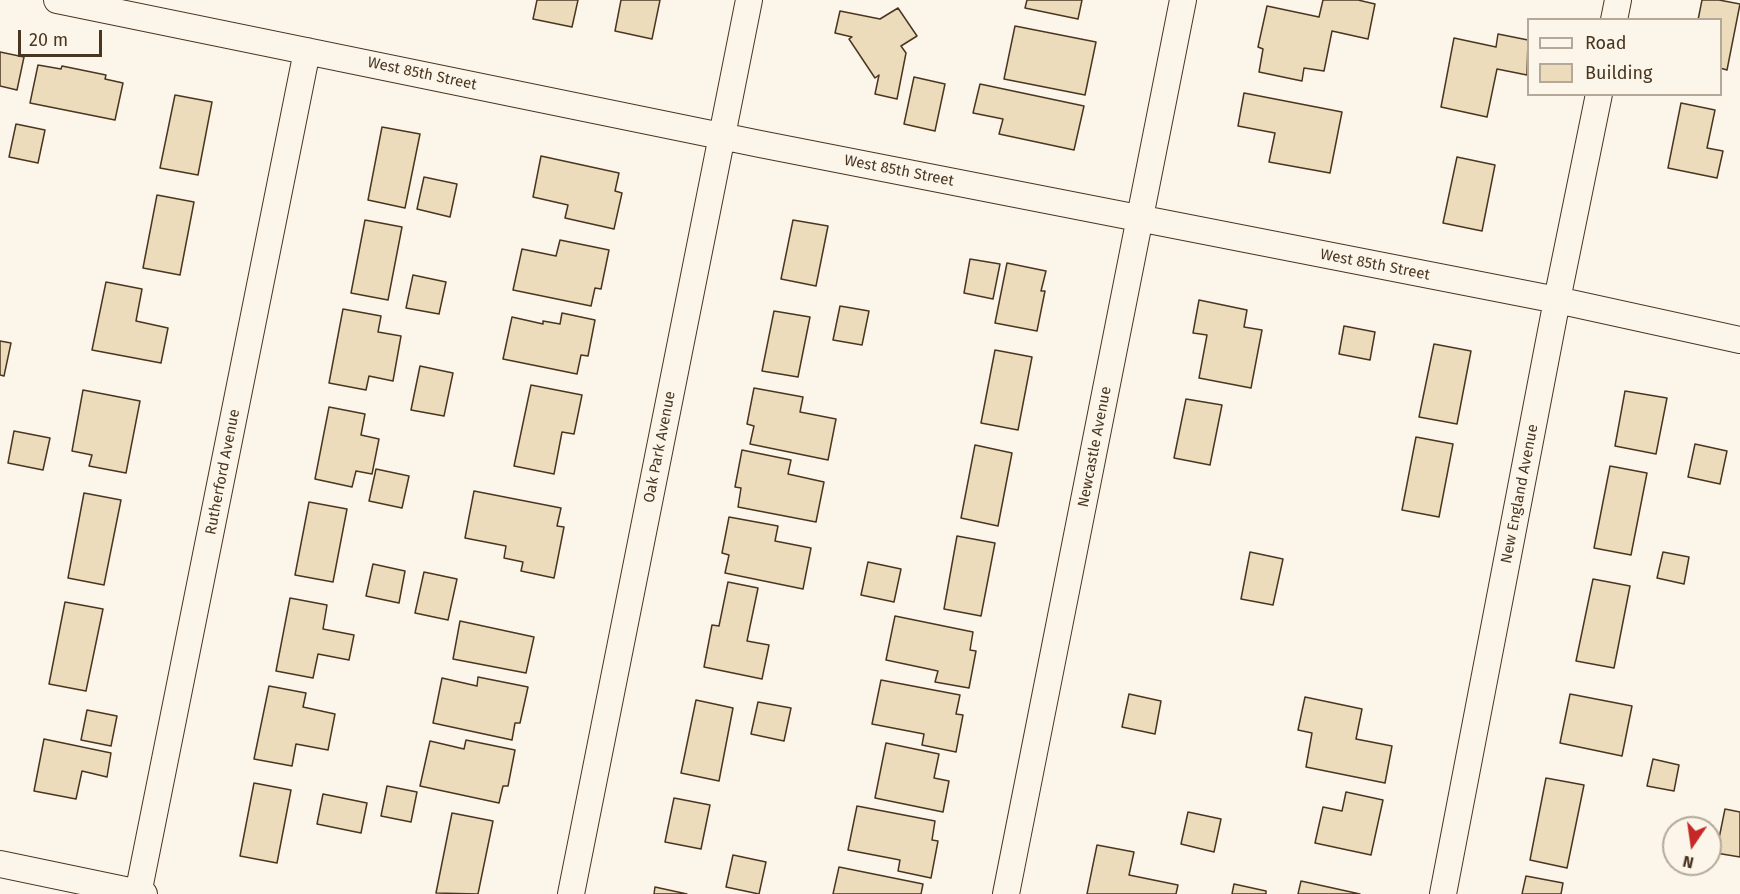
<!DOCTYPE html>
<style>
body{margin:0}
#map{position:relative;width:1740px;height:894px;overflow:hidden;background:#fbf6e9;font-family:"Fira Sans",sans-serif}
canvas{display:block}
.legend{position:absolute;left:1527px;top:18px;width:195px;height:78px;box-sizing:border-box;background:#fbf6e9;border:2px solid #b4a999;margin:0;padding:8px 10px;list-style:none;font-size:18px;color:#4a3520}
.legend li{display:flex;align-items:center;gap:12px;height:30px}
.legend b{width:30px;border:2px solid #b4a999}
.north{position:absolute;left:1662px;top:816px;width:60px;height:60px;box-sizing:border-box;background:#fbf6e9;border:2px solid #b4a999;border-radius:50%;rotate:193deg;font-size:16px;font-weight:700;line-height:24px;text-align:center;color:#4a3520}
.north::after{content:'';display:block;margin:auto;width:21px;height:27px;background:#c62828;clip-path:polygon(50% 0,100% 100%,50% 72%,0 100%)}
.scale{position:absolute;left:18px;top:30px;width:84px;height:27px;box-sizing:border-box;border:3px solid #4a3520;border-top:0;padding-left:8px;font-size:18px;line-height:21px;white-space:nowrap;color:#4a3520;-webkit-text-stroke:4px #fbf6e9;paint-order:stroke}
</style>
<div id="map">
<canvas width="1740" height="894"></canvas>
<ul class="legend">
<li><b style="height:8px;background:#fbf6e9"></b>Road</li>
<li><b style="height:16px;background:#ecdcbc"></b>Building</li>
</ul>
<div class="north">N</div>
<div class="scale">20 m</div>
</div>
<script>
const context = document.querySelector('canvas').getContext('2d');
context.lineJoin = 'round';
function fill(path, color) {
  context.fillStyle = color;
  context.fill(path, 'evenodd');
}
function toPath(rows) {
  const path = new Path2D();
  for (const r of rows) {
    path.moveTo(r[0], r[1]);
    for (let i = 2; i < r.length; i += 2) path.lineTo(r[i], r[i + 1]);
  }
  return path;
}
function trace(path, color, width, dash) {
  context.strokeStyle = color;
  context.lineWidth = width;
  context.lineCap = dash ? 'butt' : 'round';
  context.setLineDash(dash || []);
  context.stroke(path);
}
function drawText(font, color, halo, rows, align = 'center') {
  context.font = font + ' "Fira Sans",sans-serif';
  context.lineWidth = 4.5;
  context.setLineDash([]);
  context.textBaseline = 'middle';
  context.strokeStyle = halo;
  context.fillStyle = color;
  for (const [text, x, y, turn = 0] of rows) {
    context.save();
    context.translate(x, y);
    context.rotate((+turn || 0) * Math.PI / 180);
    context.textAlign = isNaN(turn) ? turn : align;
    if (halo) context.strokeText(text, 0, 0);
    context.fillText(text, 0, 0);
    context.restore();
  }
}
const building = toPath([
 [537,0,578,0,572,27,533,19,537,0],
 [621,0,660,0,652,39,615,31,621,0],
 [1027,0,1082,0,1078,19,1025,8,1027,0],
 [1323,0,1358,0,1375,4,1368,39,1332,31,1324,71,1304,68,1302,81,1259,72,1263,49,1258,47,1267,6,1319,17,1323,0],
 [1702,0,1719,0,1740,4,1727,70,1720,68,1720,20,1698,20,1702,0],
 [898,8,917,36,901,46,906,53,897,99,875,94,879,75,875,78,849,39,852,37,835,33,840,11,880,19,898,8],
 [1015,26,1096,42,1085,95,1004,79,1015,26],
 [1498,34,1528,40,1527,75,1497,69,1487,117,1441,107,1454,38,1496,47,1498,34],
 [0,52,24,57,17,90,0,86,0,52],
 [38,65,61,69,62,66,106,75,105,79,123,83,115,120,30,103,38,65],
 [914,77,945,84,935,131,904,124,914,77],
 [980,84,1084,106,1074,150,999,134,1003,119,973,113,980,84],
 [1244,93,1342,112,1330,173,1269,162,1275,133,1238,126,1244,93],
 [175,95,212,102,198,175,160,168,175,95],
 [1681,103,1715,110,1707,148,1723,151,1717,178,1668,168,1681,103],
 [16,124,45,130,38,163,9,157,16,124],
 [382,127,420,134,405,208,368,200,382,127],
 [541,156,619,173,615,191,622,193,614,229,565,218,568,205,533,197,541,156],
 [1457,157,1495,165,1482,231,1443,223,1457,157],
 [424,177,457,184,450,217,417,209,424,177],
 [157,195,194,202,180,275,143,268,157,195],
 [365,220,402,227,388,300,351,293,365,220],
 [793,220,828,226,816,286,781,279,793,220],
 [560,240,609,250,601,289,595,288,591,306,513,290,522,249,556,256,560,240],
 [970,259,1000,264,993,299,964,293,970,259],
 [1007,263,1046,271,1041,291,1045,291,1037,331,995,323,1007,263],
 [413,275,446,282,439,314,406,308,413,275],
 [106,282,142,289,136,321,168,328,161,363,92,350,106,282],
 [1199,300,1247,310,1244,327,1262,330,1251,388,1199,378,1207,335,1193,333,1199,300],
 [840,306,869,311,862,345,833,340,840,306],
 [343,309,381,316,378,332,401,336,393,381,369,376,366,390,329,383,343,309],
 [774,311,810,317,798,377,762,371,774,311],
 [562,313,595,320,588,356,581,355,577,374,503,359,512,317,543,324,543,321,560,324,562,313],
 [1344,326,1375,332,1370,360,1339,354,1344,326],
 [0,341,11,343,4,376,0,375,0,341],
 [1434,344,1471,351,1457,424,1419,417,1434,344],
 [995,350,1032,357,1018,430,981,423,995,350],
 [420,366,453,373,444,416,411,410,420,366],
 [531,385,582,395,574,434,562,432,554,474,514,466,531,385],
 [754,388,803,397,800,412,836,419,828,460,750,444,754,426,747,424,754,388],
 [83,390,140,401,126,473,89,466,92,455,72,451,83,390],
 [1625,391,1667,398,1656,454,1615,446,1625,391],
 [1186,399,1222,405,1210,465,1174,458,1186,399],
 [329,407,365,414,361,435,379,439,372,474,356,471,352,487,315,479,329,407],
 [14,431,50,438,43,470,8,463,14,431],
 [1416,437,1453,444,1439,517,1402,510,1416,437],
 [1695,444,1727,451,1720,484,1688,477,1695,444],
 [975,445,1012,453,998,526,961,518,975,445],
 [742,450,791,460,788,474,824,482,816,522,738,507,741,488,735,487,742,450],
 [1610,466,1647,473,1631,555,1594,548,1610,466],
 [376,469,409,476,402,508,369,501,376,469],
 [474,491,561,508,557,526,564,527,554,578,521,571,523,562,504,558,506,546,465,538,474,491],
 [84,493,121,500,104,585,68,578,84,493],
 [309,502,347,509,333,582,295,575,309,502],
 [729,517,778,526,775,541,811,548,803,589,725,573,729,555,722,553,729,517],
 [957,536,995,543,981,616,944,609,957,536],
 [1250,552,1283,559,1273,605,1241,599,1250,552],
 [1663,552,1689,557,1684,584,1657,578,1663,552],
 [868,562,901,569,894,602,861,595,868,562],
 [373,564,405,571,399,603,366,596,373,564],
 [424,572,457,579,448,620,415,613,424,572],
 [1593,579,1630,586,1614,668,1576,661,1593,579],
 [728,582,758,588,747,641,769,645,762,679,704,667,712,625,719,626,728,582],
 [290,598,327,605,323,629,354,635,349,660,318,654,313,678,276,671,290,598],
 [65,602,103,609,86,691,49,684,65,602],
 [895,616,973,632,970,650,976,651,969,688,935,682,938,671,886,660,895,616],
 [460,621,534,637,526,673,453,659,460,621],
 [478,677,528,687,520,723,515,723,512,740,433,723,442,678,477,686,478,677],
 [881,680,960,695,956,714,963,715,956,752,922,745,924,734,872,724,881,680],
 [269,686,306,693,303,707,335,714,328,750,296,744,292,766,254,759,269,686],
 [1129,694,1161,701,1155,734,1122,727,1129,694],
 [1570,694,1632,706,1622,756,1560,743,1570,694],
 [1305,697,1362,709,1356,739,1392,746,1385,783,1306,767,1312,733,1298,730,1305,697],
 [696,700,733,708,719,781,681,773,696,700],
 [758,702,791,708,784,741,751,734,758,702],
 [87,710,117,716,111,746,81,740,87,710],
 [44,739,111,753,107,777,82,771,76,799,34,791,44,739],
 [466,740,515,750,508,786,503,786,499,803,420,786,430,741,464,749,466,740],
 [886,743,939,754,934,778,949,781,943,812,875,798,886,743],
 [1653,759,1679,765,1674,791,1647,786,1653,759],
 [1546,778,1584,785,1567,868,1530,860,1546,778],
 [254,783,291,790,277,863,240,856,254,783],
 [387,786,417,792,411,822,381,816,387,786],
 [1346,792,1383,800,1371,855,1315,843,1323,807,1342,811,1346,792],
 [323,794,367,803,361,833,317,824,323,794],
 [674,798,710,805,701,849,665,842,674,798],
 [857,806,935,821,932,840,938,841,931,878,898,871,900,860,848,850,857,806],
 [1725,809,1740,812,1740,857,1716,853,1725,809],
 [1188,812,1221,819,1214,852,1181,844,1188,812],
 [452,813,493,821,478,894,436,893,452,813],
 [1097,845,1134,852,1129,875,1178,885,1176,894,1087,894,1097,845],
 [733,855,766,862,759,894,726,887,733,855],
 [839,867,923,884,921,894,833,894,839,867],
 [1526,876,1563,883,1561,894,1522,894,1526,876],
 [1301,881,1360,894,1298,894,1301,881],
 [1234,884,1266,891,1266,894,1232,894,1234,884],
 [655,887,687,894,654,894,655,887]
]);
fill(building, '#ecdcbc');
trace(building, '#4a3520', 1.5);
const minor = toPath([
 [57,0,760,144,1557,300,1740,340],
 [1614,20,1618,0],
 [0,864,144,894],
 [138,894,307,51],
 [571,894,749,0],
 [1006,894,1183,0],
 [1443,894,1557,300,1599,94]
]);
trace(minor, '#4a3520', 28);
trace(minor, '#fbf6e9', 26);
drawText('15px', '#4a3520', '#fbf6e9', [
 ["West 85th Street",422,74,12],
 ["West 85th Street",899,171,11],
 ["West 85th Street",1375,265,11],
 ["Oak Park Avenue",660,447,-79],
 ["Newcastle Avenue",1095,447,-79],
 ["Rutherford Avenue",223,472,-79],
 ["New England Avenue",1520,494,-79]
]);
</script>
